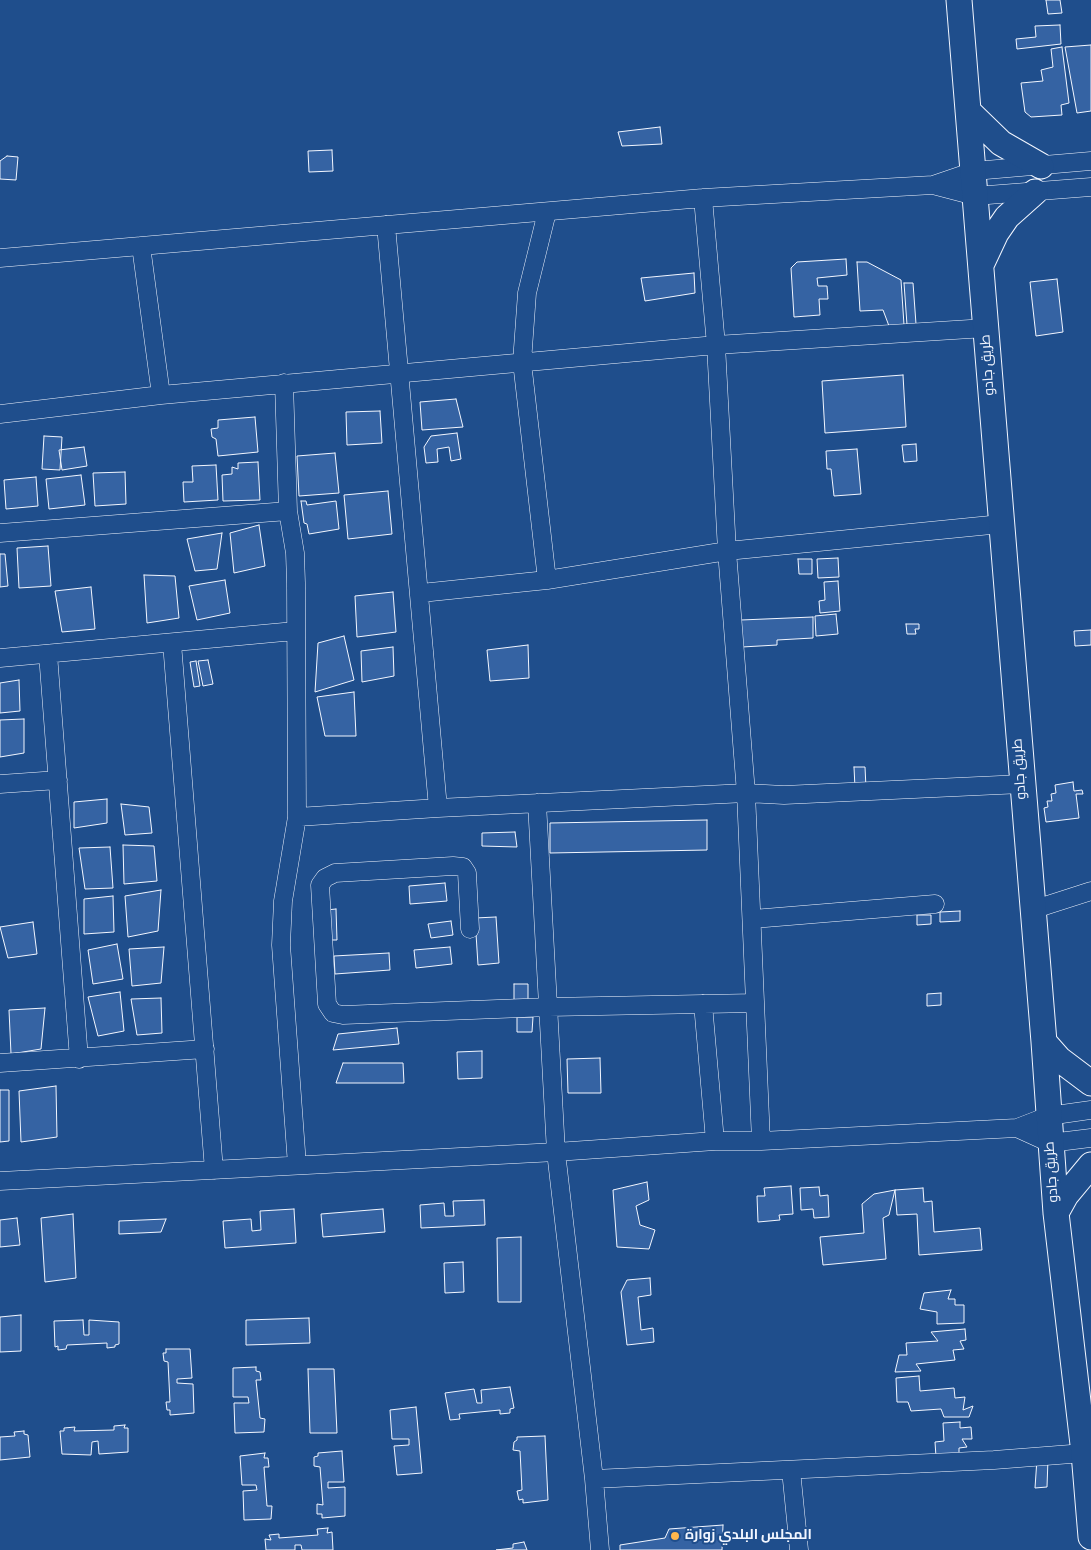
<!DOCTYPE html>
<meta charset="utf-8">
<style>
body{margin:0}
canvas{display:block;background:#1f4e8c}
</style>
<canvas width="1091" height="1550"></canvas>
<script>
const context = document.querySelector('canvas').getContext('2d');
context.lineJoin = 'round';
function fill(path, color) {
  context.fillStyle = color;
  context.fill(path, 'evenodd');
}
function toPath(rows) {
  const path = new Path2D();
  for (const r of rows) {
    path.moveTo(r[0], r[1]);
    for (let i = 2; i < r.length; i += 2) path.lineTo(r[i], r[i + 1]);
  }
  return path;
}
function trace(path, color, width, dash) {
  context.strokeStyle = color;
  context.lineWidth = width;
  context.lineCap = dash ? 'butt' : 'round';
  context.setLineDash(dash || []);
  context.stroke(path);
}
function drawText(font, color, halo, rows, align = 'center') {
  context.font = font + ' "Titillium Web",Cairo,sans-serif';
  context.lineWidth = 4;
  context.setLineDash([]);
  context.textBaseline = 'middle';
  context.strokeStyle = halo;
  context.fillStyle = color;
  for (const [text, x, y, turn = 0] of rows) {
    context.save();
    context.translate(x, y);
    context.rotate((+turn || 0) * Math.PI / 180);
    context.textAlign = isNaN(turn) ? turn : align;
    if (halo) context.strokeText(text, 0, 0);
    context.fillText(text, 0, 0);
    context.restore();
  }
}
const building = toPath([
 [1046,0,1060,0,1062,13,1048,14,1046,0],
 [1060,25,1061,44,1017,49,1016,39,1036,37,1035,26,1060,25],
 [1091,45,1091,111,1077,113,1065,47,1091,45],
 [1062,47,1069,103,1061,105,1062,115,1031,117,1025,112,1021,83,1043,81,1041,70,1053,67,1051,49,1062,47],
 [660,127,662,144,622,146,618,132,660,127],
 [332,150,333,171,309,172,308,151,332,150],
 [7,156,18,157,16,180,0,179,0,161,7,156],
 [846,259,847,275,817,278,818,286,827,286,828,299,819,299,820,315,794,317,791,268,797,262,846,259],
 [857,262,867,262,901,280,904,325,889,326,883,310,860,311,857,262],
 [694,273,695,293,645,301,641,278,694,273],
 [1057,279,1063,332,1036,336,1030,282,1057,279],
 [904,283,913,283,916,324,907,325,904,283],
 [903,375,906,427,825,433,822,381,903,375],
 [456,399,463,427,422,430,420,402,456,399],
 [380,411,382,443,347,445,346,412,380,411],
 [255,417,258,452,218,456,216,439,212,437,211,429,218,428,218,420,255,417],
 [457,433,461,459,451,461,449,447,437,449,438,462,426,463,424,447,431,436,457,433],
 [44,436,62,437,60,470,42,469,44,436],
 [916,444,917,461,904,462,902,445,916,444],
 [84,447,87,466,62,470,59,450,84,447],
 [857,449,861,494,834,496,831,469,827,469,826,451,857,449],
 [335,453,339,493,299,496,297,456,335,453],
 [258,462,260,500,223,501,222,475,232,474,232,467,238,469,238,463,258,462],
 [216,465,218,500,184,502,183,482,193,482,192,466,216,465],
 [125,472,126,504,95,506,93,473,125,472],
 [81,475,85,505,49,509,46,479,81,475],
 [36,477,38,506,6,509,4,480,36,477],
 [388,491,392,534,348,539,344,495,388,491],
 [301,501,306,501,307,505,336,501,339,529,309,534,307,524,304,523,301,501],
 [259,525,265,566,234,573,230,533,259,525],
 [222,533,217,569,195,571,187,539,222,533],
 [48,546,51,586,19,588,17,548,48,546],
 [0,554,5,554,8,586,0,587,0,554],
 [838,558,839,577,818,578,817,559,838,558],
 [798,559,812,559,812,574,799,574,798,559],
 [144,575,175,576,179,618,147,623,144,575],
 [225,580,230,613,197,620,189,586,225,580],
 [838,581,840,611,820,613,819,601,825,600,824,582,838,581],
 [91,587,95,629,62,632,55,591,91,587],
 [393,592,396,632,357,637,355,596,393,592],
 [836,614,838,634,816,636,815,616,836,614],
 [813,617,813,638,777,640,777,645,742,647,741,620,813,617],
 [906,624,919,624,919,629,915,629,916,634,907,634,906,624],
 [1091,630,1091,645,1075,646,1074,631,1091,630],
 [344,636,354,680,315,692,318,643,344,636],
 [528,645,529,678,490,681,487,650,528,645],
 [393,647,394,676,362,682,361,651,393,647],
 [208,660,213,684,203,686,198,661,208,660],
 [196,661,200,686,194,687,190,662,196,661],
 [19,680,20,711,0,713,0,683,19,680],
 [354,692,356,736,325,736,317,697,354,692],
 [24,719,24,753,0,757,0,720,24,719],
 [854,767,865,767,866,788,855,788,854,767],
 [1073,782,1074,791,1082,790,1083,794,1076,794,1079,818,1046,822,1044,808,1048,807,1047,801,1052,801,1051,794,1056,793,1055,785,1073,782],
 [107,799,107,823,74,828,74,802,107,799],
 [121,804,149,807,152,833,125,835,121,804],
 [707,820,707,850,550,853,550,823,707,820],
 [515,832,517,847,482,846,482,833,515,832],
 [123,845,154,846,157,881,124,884,123,845],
 [110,847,113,888,85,889,79,848,110,847],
 [445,883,447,901,410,904,409,886,445,883],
 [161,890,158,931,128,937,125,896,161,890],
 [113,896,114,932,84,934,84,899,113,896],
 [336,909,337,940,327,940,326,910,336,909],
 [960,911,960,921,940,922,940,912,960,911],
 [917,915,931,915,931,924,917,925,917,915],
 [496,917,499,963,478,965,475,918,496,917],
 [451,921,453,935,431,938,428,924,451,921],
 [33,922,37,954,8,958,0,927,33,922],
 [117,944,123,979,93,984,88,950,117,944],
 [164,947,161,983,132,986,129,949,164,947],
 [450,947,452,964,416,968,414,950,450,947],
 [389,953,390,970,335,974,334,956,389,953],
 [514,984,528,984,528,1004,514,1004,514,984],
 [120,992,124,1031,98,1036,88,997,120,992],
 [941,993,941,1005,927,1006,927,994,941,993],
 [161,998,162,1033,137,1035,131,999,161,998],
 [45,1008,41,1049,11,1054,9,1010,45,1008],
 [517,1017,533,1017,532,1032,517,1032,517,1017],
 [397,1028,399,1044,333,1050,338,1034,397,1028],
 [482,1051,482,1078,458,1079,457,1052,482,1051],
 [600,1058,601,1093,568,1093,567,1059,600,1058],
 [343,1063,403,1063,404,1083,336,1083,343,1063],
 [56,1086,57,1137,21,1142,19,1091,56,1086],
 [0,1090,9,1090,9,1141,0,1142,0,1090],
 [647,1182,649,1200,636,1206,640,1225,655,1230,649,1249,617,1247,613,1190,647,1182],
 [791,1186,793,1214,779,1215,780,1220,758,1222,757,1196,765,1196,764,1188,791,1186],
 [819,1187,820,1196,828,1195,829,1217,814,1218,813,1209,801,1210,800,1188,819,1187],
 [923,1188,924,1202,932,1201,934,1232,980,1228,982,1250,919,1255,917,1214,897,1215,895,1190,923,1188],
 [895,1190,889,1215,883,1218,886,1259,823,1265,820,1237,864,1233,862,1204,874,1194,895,1190],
 [484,1200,485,1225,421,1228,420,1205,444,1203,445,1216,454,1216,453,1201,484,1200],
 [294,1209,296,1243,225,1248,223,1221,251,1219,252,1231,261,1230,260,1211,294,1209],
 [383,1209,385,1232,323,1237,321,1214,383,1209],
 [73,1214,76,1278,45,1282,41,1218,73,1214],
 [17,1218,20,1245,0,1247,0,1220,17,1218],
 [166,1219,161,1232,119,1234,119,1221,166,1219],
 [521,1237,521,1302,498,1302,497,1238,521,1237],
 [463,1262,464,1292,445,1293,444,1263,463,1262],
 [650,1278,651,1295,638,1297,641,1330,653,1328,654,1342,627,1345,621,1292,627,1280,650,1278],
 [951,1290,948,1299,955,1299,955,1305,964,1305,964,1323,937,1324,937,1312,920,1309,924,1293,951,1290],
 [21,1315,21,1351,0,1352,0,1317,21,1315],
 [309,1318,310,1343,246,1345,246,1320,309,1318],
 [83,1320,84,1335,89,1335,89,1320,119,1322,119,1344,115,1345,115,1347,107,1348,107,1343,67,1345,66,1349,58,1350,58,1346,55,1347,54,1321,83,1320],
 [965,1329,966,1340,960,1341,964,1349,953,1350,955,1360,916,1364,921,1371,895,1372,899,1355,907,1355,906,1343,938,1341,931,1332,965,1329],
 [166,1349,190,1349,192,1378,177,1379,177,1383,193,1384,194,1413,170,1415,170,1410,167,1410,166,1402,170,1402,168,1362,164,1361,163,1353,166,1353,166,1349],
 [256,1367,256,1371,260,1372,261,1380,256,1380,260,1418,265,1419,264,1432,235,1433,234,1403,249,1403,248,1397,233,1397,233,1368,256,1367],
 [308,1369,334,1369,337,1433,310,1433,308,1369],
 [919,1376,920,1391,954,1388,955,1398,965,1397,963,1410,973,1406,969,1417,944,1417,941,1409,911,1411,908,1402,897,1402,896,1378,919,1376],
 [510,1387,514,1408,510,1409,510,1413,500,1414,500,1410,459,1414,460,1419,450,1420,445,1393,474,1389,477,1403,482,1403,481,1390,510,1387],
 [416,1407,422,1473,397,1475,394,1446,409,1445,409,1439,392,1439,390,1410,416,1407],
 [960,1422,960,1428,971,1427,972,1439,962,1439,967,1447,959,1448,959,1455,936,1457,935,1442,944,1441,943,1423,960,1422],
 [125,1425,124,1428,128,1428,128,1452,99,1454,98,1441,92,1442,91,1455,62,1454,60,1431,64,1431,64,1428,75,1427,74,1431,114,1430,114,1426,125,1425],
 [24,1431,24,1434,28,1435,30,1457,0,1460,0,1437,15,1436,14,1432,24,1431],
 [545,1436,548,1500,523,1503,523,1499,519,1500,517,1491,522,1490,520,1451,513,1450,514,1442,517,1440,517,1437,545,1436],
 [342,1451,344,1482,328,1482,328,1488,345,1487,345,1516,322,1518,322,1514,317,1514,317,1504,323,1505,320,1467,314,1466,314,1457,318,1456,318,1453,342,1451],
 [265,1453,264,1458,268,1458,269,1467,264,1467,267,1506,272,1506,271,1519,244,1520,243,1491,257,1490,256,1485,242,1485,240,1456,265,1453],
 [1037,1459,1048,1459,1047,1487,1035,1488,1037,1459],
 [723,1525,722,1550,620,1550,620,1545,665,1538,669,1529,723,1525],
 [328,1528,327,1533,332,1532,333,1550,302,1550,301,1545,295,1545,295,1550,266,1550,265,1539,271,1540,269,1535,279,1534,279,1538,318,1535,317,1529,328,1528],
 [524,1542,527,1550,496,1550,513,1548,513,1544,524,1542]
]);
fill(building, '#3563a3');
trace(building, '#f2f6ff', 1);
const minor = toPath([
 [933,185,975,196,1091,187],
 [703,198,716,345,727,551,746,793,761,1141],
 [547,212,527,293,522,362,547,580],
 [386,225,438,808],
 [141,246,161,395],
 [0,258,703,198,933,185,974,171,1091,161],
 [284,383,288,511,295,553,296,583,297,817,283,901,281,945,297,1165],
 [0,414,161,395,716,345,986,328],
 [0,533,288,511],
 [421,593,547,580,727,551,1001,524],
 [172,643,214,1170],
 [48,654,79,1059],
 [0,658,295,631],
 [0,784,58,780],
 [537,803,556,1152,594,1479,994,1460,1084,1453],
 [297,817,438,808,746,793,784,795,1022,784],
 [1032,910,1091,891],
 [753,919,935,904],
 [470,929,467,873,463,867,453,866,335,873,325,878,320,885,327,1004,333,1013,343,1015,549,1007,755,1003],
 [703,1004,715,1141],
 [0,1063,205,1049],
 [1017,1128,1050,1143,1091,1138],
 [0,1181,556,1152,715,1141,761,1141,1017,1128,1048,1116,1091,1110],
 [791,1470,799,1550],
 [594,1479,600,1550]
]);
const highway = toPath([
 [959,0,1044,1042,1056,1213,1084,1453,1091,1537],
 [968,111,1001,143,1041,166],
 [981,265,996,233,1007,217,1035,192],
 [1044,1042,1059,1059,1091,1083],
 [1056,1213,1066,1195,1091,1165]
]);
trace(minor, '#f2f6ff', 19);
trace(highway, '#f2f6ff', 27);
trace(minor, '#1f4e8c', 18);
trace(highway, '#1f4e8c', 25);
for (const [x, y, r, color] of [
 [675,1536,5,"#ffb74d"]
]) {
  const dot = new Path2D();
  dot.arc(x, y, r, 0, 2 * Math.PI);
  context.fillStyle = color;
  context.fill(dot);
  trace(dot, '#1f4e8c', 2);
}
drawText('14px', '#f2f6ff', '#1f4e8c', [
 ["طريق جادو",988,365,-94],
 ["طريق جادو",1020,769,-94],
 ["طريق جادو",1052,1172,-94]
]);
drawText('bold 14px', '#f2f6ff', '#1f4e8c', [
 ["المجلس البلدي زوارة",685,1536]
], 'left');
</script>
